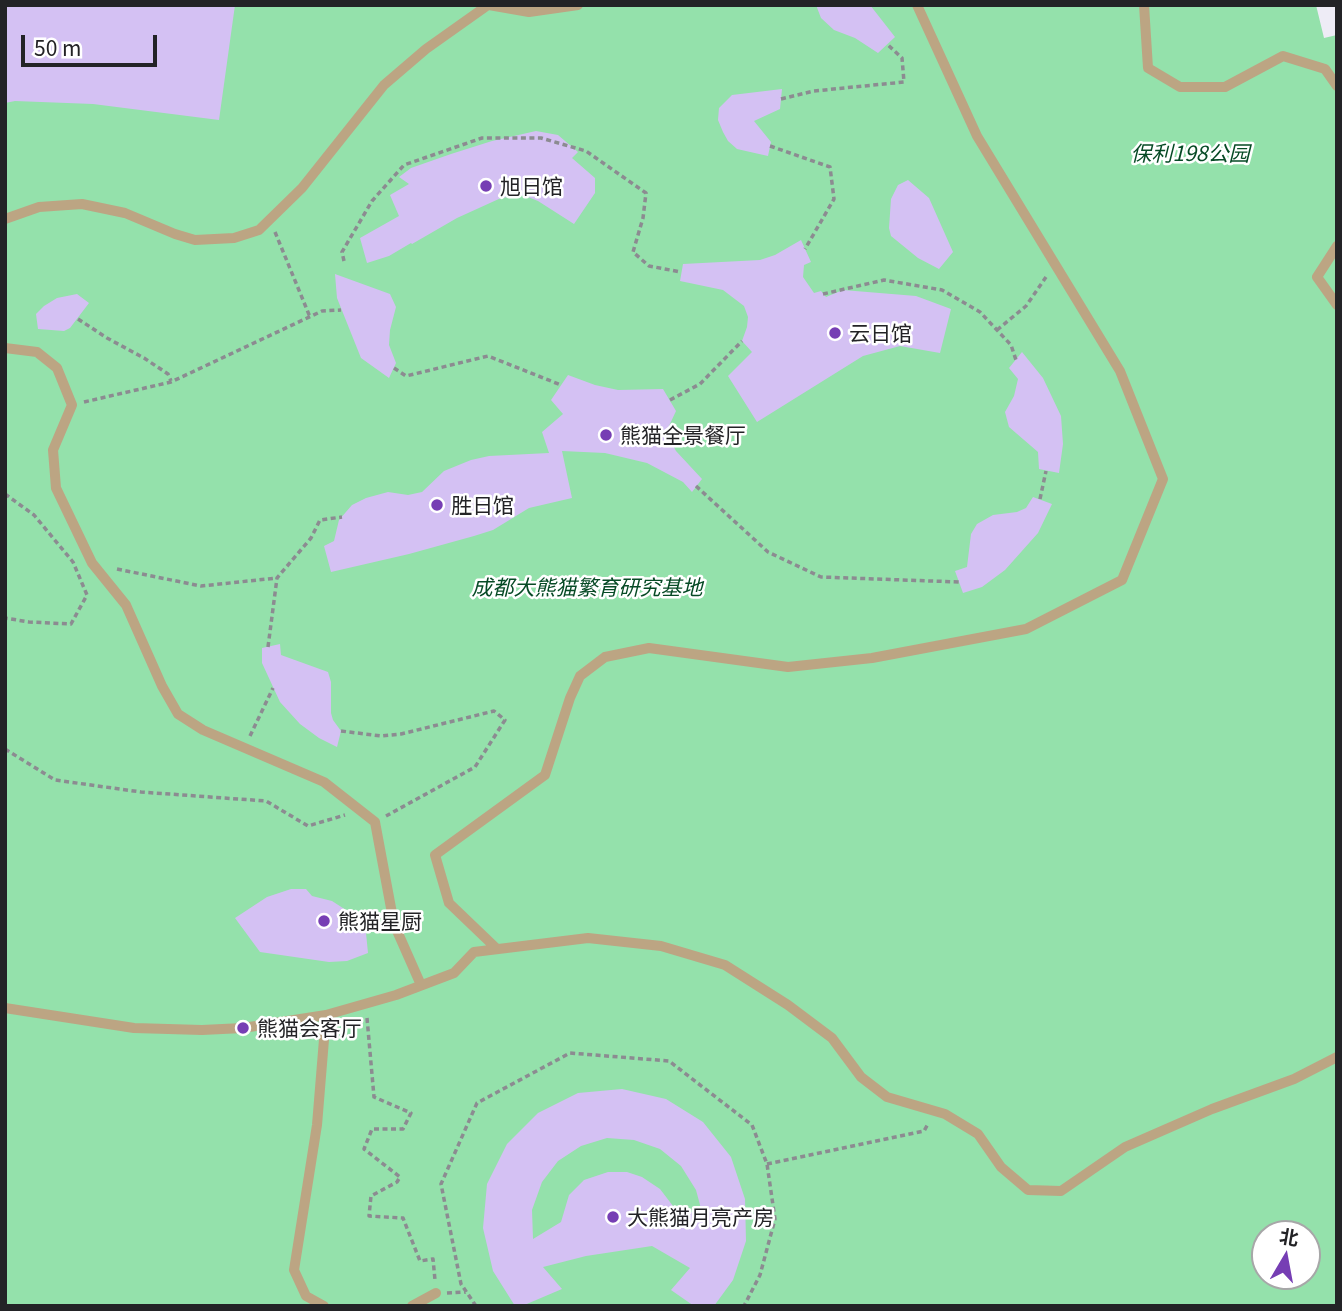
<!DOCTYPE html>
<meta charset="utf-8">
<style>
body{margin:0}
#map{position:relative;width:1342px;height:1311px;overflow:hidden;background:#eeecf6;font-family:Georgia,"Noto Sans SC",serif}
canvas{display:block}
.frame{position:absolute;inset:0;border:7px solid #232326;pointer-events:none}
.north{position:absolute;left:1251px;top:1220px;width:70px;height:70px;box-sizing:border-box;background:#fff;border:2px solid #a7a7a8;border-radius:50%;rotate:10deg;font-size:19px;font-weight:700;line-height:28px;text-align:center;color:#232326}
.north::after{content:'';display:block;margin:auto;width:24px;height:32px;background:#763eb4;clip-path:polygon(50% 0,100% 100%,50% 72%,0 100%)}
.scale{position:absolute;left:21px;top:35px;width:136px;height:32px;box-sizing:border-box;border:4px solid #232326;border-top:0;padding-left:9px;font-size:21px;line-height:24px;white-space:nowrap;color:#232326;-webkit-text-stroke:5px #fff;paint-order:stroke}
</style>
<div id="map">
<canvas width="1342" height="1311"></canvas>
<div class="frame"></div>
<div class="north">北</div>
<div class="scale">50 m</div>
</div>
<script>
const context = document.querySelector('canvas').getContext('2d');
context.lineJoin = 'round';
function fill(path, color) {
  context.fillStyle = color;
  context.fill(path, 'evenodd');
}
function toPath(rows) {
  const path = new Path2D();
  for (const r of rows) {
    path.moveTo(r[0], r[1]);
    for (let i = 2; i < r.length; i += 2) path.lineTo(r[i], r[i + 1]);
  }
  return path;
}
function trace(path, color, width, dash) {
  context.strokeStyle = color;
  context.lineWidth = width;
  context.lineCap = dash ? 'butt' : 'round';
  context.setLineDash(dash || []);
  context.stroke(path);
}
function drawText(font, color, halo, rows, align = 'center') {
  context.font = font + ' Georgia,"Noto Sans SC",serif';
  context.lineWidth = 5;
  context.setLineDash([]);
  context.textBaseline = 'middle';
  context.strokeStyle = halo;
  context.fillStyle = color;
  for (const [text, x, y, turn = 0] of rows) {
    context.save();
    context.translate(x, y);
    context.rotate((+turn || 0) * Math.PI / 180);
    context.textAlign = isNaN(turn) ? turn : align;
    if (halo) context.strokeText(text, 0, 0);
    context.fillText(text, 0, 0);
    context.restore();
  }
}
fill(toPath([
 [5,5,1316,5,1324,38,1337,35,1337,1306,5,1306],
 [1265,1234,1307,1234,1307,1276,1265,1276]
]), '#94e1ab');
fill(toPath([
 [5,5,235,5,219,120,93,104,15,101,5,103],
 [816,5,870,5,895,37,878,53,855,38,834,30,821,18],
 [782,89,780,109,754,121,771,142,768,156,737,149,728,141,723,132,718,120,719,108,732,95],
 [536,131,558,135,578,152,572,158,595,178,595,193,574,224,538,201,528,197,520,195,501,198,457,218,412,244,411,243,389,256,367,263,360,238,399,216,390,195,409,184,399,177,411,168,451,154,492,141],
 [908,180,929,198,953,252,939,269,918,258,891,236,889,228,891,199,898,185],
 [801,240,811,262,804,265,803,277,814,293,821,291,826,297,843,290,916,296,951,309,940,353,900,346,863,356,757,422,728,376,752,352,742,341,747,327,748,317,744,306,723,290,680,281,683,264,760,260,775,255],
 [335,274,390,294,396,307,390,330,389,345,396,363,389,378,361,358,337,298],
 [77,294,89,303,70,328,64,331,38,329,36,314,44,306,57,298],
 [1022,352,1043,378,1061,416,1063,444,1059,473,1039,469,1038,452,1009,427,1005,412,1014,396,1018,379,1009,368],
 [568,375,595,385,618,390,663,389,676,411,669,426,669,438,676,451,702,479,692,492,683,482,647,463,605,453,562,451,572,498,529,508,493,530,474,536,409,554,331,572,324,546,334,541,339,520,352,505,366,498,388,492,408,495,422,492,444,471,471,460,489,456,549,453,542,432,563,414,551,400],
 [1033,497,1052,504,1038,533,1005,570,982,587,963,593,955,571,967,567,971,534,977,524,993,515,1017,512,1026,508],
 [280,644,281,655,328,672,331,682,331,713,333,720,341,731,337,747,319,738,300,724,280,702,262,663,262,648],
 [291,889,306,889,312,896,332,901,360,919,366,933,368,953,347,961,329,962,260,952,235,918,267,897],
 [622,1089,666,1099,703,1122,731,1157,745,1199,746,1241,733,1280,714,1306,694,1306,671,1290,690,1268,652,1246,586,1256,543,1267,562,1289,522,1306,515,1306,493,1271,483,1228,487,1184,507,1144,538,1113,578,1093],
 [607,1138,634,1140,660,1149,681,1166,696,1190,703,1216,673,1206,660,1189,642,1177,627,1172,608,1172,584,1180,569,1195,561,1222,533,1239,532,1210,542,1182,558,1161,581,1146]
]), '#d4c1f3');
trace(toPath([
 [781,99,814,91,904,82,902,58,887,44],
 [770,146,830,167,834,199,805,249],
 [275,232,310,317],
 [344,261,342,252,372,201,404,165,482,138,541,138,586,151,646,193,643,218,633,252,649,266,681,272],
 [823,294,884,280,942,290,980,312,1011,345,1016,360],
 [78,319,107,338,144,358,168,374,171,381],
 [997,330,1026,306,1046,277],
 [394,368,406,376,488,356,561,385],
 [670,400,700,384,742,341],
 [84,402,171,382,322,311,341,310],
 [696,486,768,552,821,577,959,582],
 [5,494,34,515,73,562,87,595,71,624,29,622,5,618],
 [1040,499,1046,471],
 [117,569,201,586,277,578],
 [268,647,277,578,311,538,320,520,342,517],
 [341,731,381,736,401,734,494,711,505,720,475,767,386,816],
 [250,736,273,688],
 [5,749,55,780,141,792,266,801,308,826,345,815],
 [367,1018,374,1097,411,1113,403,1129,372,1129,364,1149,400,1177,397,1182,371,1196,369,1216,403,1218,420,1261,433,1259,435,1280],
 [767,1164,924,1131,928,1124],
 [447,1293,466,1292],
 [476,1306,461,1284,441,1184,477,1103,570,1053,669,1061,752,1125,767,1164,775,1219,760,1275,744,1306]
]), '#8c8b91', 3.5, [5, 3.5]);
trace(toPath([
 [489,5,529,12,578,5],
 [1144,5,1148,68,1180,87,1225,87,1283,56,1325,69,1337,86],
 [5,219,39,207,82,204,125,213,175,234,195,240,234,238,259,230,302,188,384,85,426,49,488,5],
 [1337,246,1317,277,1337,305],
 [5,348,37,352,57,368,72,405,53,450,56,488,92,563,126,605,162,686,178,714,203,730,324,782,375,822,394,924,421,985],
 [497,949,449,903,435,855,545,775,570,698,580,676,605,657,649,648,788,667,872,658,1026,629,1122,580,1163,479,1120,371,977,136,917,5],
 [5,1008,134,1028,202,1030,243,1028,326,1015,396,995,454,973,474,952,588,938,661,946,725,965,788,1005,832,1038,861,1077,887,1097,945,1114,978,1134,1001,1167,1028,1190,1061,1191,1125,1147,1212,1109,1294,1079,1337,1057],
 [324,1306,306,1296,294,1270,317,1125,326,1015],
 [412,1306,436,1293]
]), '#bca583', 10);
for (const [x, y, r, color] of [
 [486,186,7,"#763eb4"],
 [835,333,7,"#763eb4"],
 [606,435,7,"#763eb4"],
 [437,505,7,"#763eb4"],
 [324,921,7,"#763eb4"],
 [243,1028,7,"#763eb4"],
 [613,1217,7,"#763eb4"]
]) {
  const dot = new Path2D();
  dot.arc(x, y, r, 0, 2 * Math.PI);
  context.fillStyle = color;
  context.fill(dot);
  trace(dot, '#fff', 2.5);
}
drawText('italic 21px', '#064a25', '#fff', [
 ["保利198公园",1190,153],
 ["成都大熊猫繁育研究基地",587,587]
]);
drawText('21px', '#232326', '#fff', [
 ["旭日馆",500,186],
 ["云日馆",849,333],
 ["熊猫全景餐厅",620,435],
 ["胜日馆",451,505],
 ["熊猫星厨",338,921],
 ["熊猫会客厅",257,1028],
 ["大熊猫月亮产房",627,1217]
], 'left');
</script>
